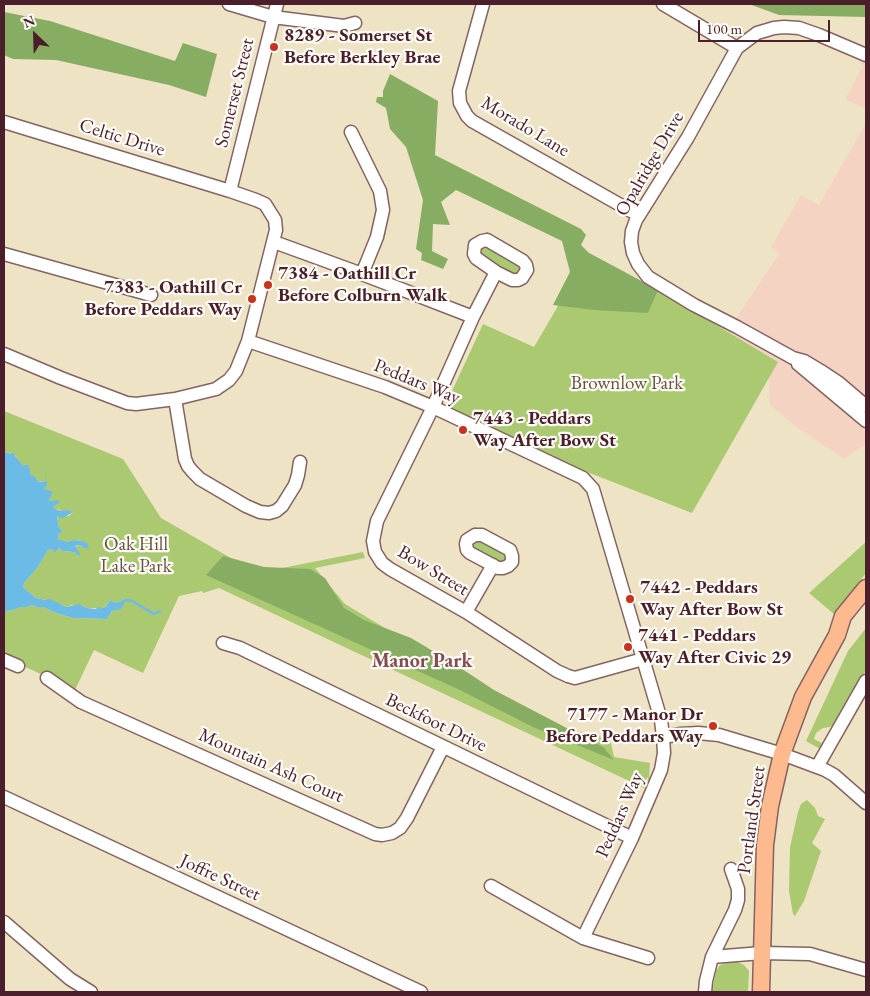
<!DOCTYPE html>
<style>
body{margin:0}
#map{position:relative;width:870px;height:996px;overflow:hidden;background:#eee3c5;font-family:"EB Garamond",serif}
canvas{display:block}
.frame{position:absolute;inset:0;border:5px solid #4a1f2b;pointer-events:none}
.north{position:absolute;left:10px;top:10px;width:50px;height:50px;-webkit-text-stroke:4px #fdfcf7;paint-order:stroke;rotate:336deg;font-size:14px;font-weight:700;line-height:20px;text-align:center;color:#4a1f2b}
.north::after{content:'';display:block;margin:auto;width:18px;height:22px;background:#4a1f2b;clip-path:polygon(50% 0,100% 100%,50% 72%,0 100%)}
.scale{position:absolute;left:698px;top:20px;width:132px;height:22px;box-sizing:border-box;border:2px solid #4a1f2b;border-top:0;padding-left:6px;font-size:15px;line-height:18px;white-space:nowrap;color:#4a1f2b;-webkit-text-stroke:4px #fdfcf7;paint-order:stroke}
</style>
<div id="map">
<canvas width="870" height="996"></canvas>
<div class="frame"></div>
<div class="north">N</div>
<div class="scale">100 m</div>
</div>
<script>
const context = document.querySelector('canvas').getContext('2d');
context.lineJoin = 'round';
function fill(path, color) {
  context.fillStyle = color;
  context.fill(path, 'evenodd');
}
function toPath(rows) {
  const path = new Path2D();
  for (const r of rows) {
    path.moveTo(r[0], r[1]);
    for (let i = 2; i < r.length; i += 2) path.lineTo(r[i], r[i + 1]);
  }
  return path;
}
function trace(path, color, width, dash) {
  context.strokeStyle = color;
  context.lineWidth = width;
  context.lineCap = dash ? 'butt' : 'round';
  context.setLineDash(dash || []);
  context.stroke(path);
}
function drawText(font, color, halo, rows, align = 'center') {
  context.font = font + ' "EB Garamond",serif';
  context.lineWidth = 4.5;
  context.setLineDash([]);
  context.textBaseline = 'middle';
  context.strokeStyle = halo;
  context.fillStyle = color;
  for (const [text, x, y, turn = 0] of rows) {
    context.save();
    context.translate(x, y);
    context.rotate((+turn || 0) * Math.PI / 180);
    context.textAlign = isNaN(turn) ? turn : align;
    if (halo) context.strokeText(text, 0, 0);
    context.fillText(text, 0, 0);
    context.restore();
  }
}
fill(toPath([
 [866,51,866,109,845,99,863,66,859,63],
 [866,123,866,444,844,459,798,428,770,405,769,377,777,362,733,334,733,323,779,254,771,247,801,195,819,205]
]), '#f5d3c2');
fill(toPath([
 [485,246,519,266,519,272,513,275,481,257,479,251,482,247],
 [589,253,658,290,778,362,692,513,582,470,450,410,448,408,447,402,483,324,534,347],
 [4,411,123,459,161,518,257,573,363,552,365,558,315,568,345,604,542,723,610,739,614,757,650,763,649,780,647,777,644,788,219,588,203,593,202,591,179,596,143,673,94,650,75,690,4,657,4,612,16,609,21,607,26,607,32,605,36,607,43,607,56,613,73,618,107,619,112,611,117,609,119,609,125,599,116,603,110,600,106,607,102,608,87,608,82,605,72,605,66,607,60,604,46,600,36,598,24,588,23,586,25,582,38,567,48,550,51,549,54,551,59,548,63,552,68,551,76,553,77,554,77,557,79,556,75,547,80,545,84,548,82,541,74,540,67,542,60,540,57,537,58,535,63,531,59,528,57,515,60,517,69,516,73,512,69,510,64,512,58,509,54,509,53,508,53,501,49,500,51,490,45,490,44,489,46,486,44,481,38,482,30,475,30,469,21,465,15,455,11,454,8,452,4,453],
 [476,539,509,554,506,563,500,562,476,550,472,545,473,541],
 [866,542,866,573,834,614,809,593],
 [866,628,866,670,835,726,823,728,816,733,814,739,822,743,822,750,806,741,848,651],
 [807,800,815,808,818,816,825,819,812,843,821,851,804,901,795,916,793,914,789,891,790,847,798,812,801,804],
 [731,962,737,962,744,965,749,971,748,992,712,992,716,971,720,965]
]), '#aac971');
fill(toPath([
 [749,4,866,4,866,17,779,15],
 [4,12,50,21,175,61,183,43,217,54,206,97,169,85,56,60,13,59,4,55],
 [390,74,438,101,435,155,581,229,586,235,581,245,589,253,658,290,648,313,594,310,553,305,570,272,562,241,456,190,441,202,450,225,433,224,432,251,448,259,443,269,421,260,422,253,416,249,423,200,406,147,390,129,386,108,376,102,377,97,383,97,383,91],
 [223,556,264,567,310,569,325,578,344,608,364,620,411,638,453,663,494,690,603,747,614,760,533,727,460,690,206,575]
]), '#87ad63');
fill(toPath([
 [8,452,10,454,13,453,23,466,24,465,28,465,30,469,30,475,35,477,38,482,46,481,44,464,47,485,44,489,53,491,49,500,53,501,57,500,60,502,59,503,53,506,53,508,61,511,69,510,73,512,65,517,62,518,57,516,59,528,63,531,58,535,58,539,67,542,74,540,82,541,87,543,89,548,84,548,80,545,75,546,80,554,78,557,76,553,68,551,63,552,59,548,55,552,51,549,48,550,38,567,25,582,23,586,24,588,36,598,46,600,50,599,66,607,79,604,87,608,95,609,100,607,102,608,106,607,110,600,116,603,125,599,126,600,121,609,112,611,107,619,73,618,56,613,43,607,36,607,32,605,27,607,21,607,16,609,4,612,4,453]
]), '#6cbbe7');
trace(toPath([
 [126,600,132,601,154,614,160,611]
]), '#6cbbe7', 2.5);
const minor = toPath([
 [229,4,273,17,344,26,355,23],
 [483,4,459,91,460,103,467,116,472,121,638,215],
 [663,4,737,48],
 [866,55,819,35,799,28,784,27,774,28,757,33,737,48,688,137,636,220,632,231,631,242,633,253,638,264,648,277,694,305,737,327,793,358,804,361,824,373,839,383,866,406],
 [4,122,230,191,256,200,265,204,275,220,276,230,248,341,236,371,229,380,216,389,175,399,136,404,127,403,61,378,4,354],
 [351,132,380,191,383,210,377,237,362,274],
 [230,191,277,4],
 [487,240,523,261,526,265,527,270,522,278,518,280,512,280,496,272,476,258,474,254,475,245,482,241,487,240],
 [274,242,362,274,473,317],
 [4,254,151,295],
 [496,272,473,317,433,407,377,521,373,541,375,552,382,563,390,569,466,612,557,671,568,676,575,678,643,659],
 [248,341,385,387,433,407,583,478,593,489,661,720,663,737,664,753,661,770,632,838,583,938],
 [798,364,866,421],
 [175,399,185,459,188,466,193,472,200,479,246,506,260,512,269,513,276,511,282,506,295,485,298,475,300,462],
 [475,535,482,535,510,550,512,556,512,562,508,566,503,568,498,568,470,553,467,550,466,544,467,540,475,535],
 [466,612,493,565],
 [223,643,240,648,632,838],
 [4,660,18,666],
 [47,678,81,702,375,834,382,835,392,833,400,828,407,818,443,747],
 [663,737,681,734,698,733,719,735,782,754,825,770,834,775,866,803],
 [817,767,866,681],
 [4,797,421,992],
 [491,886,583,938,648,958],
 [4,922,70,979,91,992],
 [712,957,762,953,810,954,866,970],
 [705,992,706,981,712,957,735,910,738,900,738,889,731,869]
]);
const major = toPath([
 [761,992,765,845,770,806,782,754,803,697,837,635,843,616,866,588]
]);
trace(minor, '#836461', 15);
trace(major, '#836461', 19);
trace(minor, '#fff', 12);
trace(major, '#fcba8e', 16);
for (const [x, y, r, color] of [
 [274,47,5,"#c8321e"],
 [268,285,5,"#c8321e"],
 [252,299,5,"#c8321e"],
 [463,430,5,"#c8321e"],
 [630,599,5,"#c8321e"],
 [628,647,5,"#c8321e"],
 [713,726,5,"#c8321e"]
]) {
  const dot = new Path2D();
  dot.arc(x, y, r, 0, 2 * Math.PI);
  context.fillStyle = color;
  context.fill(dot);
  trace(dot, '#fdfcf7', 2);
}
drawText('bold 19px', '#4a1f2b', '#fdfcf7', [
 ["8289 - Somerset St",284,36],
 ["Before Berkley Brae",284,58],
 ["7384 - Oathill Cr",278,274],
 ["Before Colburn Walk",278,296],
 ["7383 - Oathill Cr",242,288,"right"],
 ["Before Peddars Way",242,310,"right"],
 ["7443 - Peddars",473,419],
 ["Way After Bow St",473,441],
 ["7442 - Peddars",640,588],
 ["Way After Bow St",640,610],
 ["7441 - Peddars",638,636],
 ["Way After Civic 29",638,658],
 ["7177 - Manor Dr",703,715,"right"],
 ["Before Peddars Way",703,737,"right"]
], 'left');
drawText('19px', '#4a1f2b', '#fdfcf7', [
 ["Somerset Street",235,93,-76],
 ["Morado Lane",525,127,31],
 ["Celtic Drive",122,138,17],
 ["Opalridge Drive",650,164,-60],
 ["Peddars Way",417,382,22],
 ["Bow Street",433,571,31],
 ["Beckfoot Drive",436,723,26],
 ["Mountain Ash Court",271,766,24],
 ["Peddars Way",620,815,-66],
 ["Portland Street",752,820,-82],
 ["Joffre Street",220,878,25]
]);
drawText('19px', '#675240', '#fdfcf7', [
 ["Brownlow Park",627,384],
 ["Oak Hill",136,545],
 ["Lake Park",136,567]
]);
drawText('bold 20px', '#844b53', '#fdfcf7', [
 ["Manor Park",422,662]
]);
</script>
